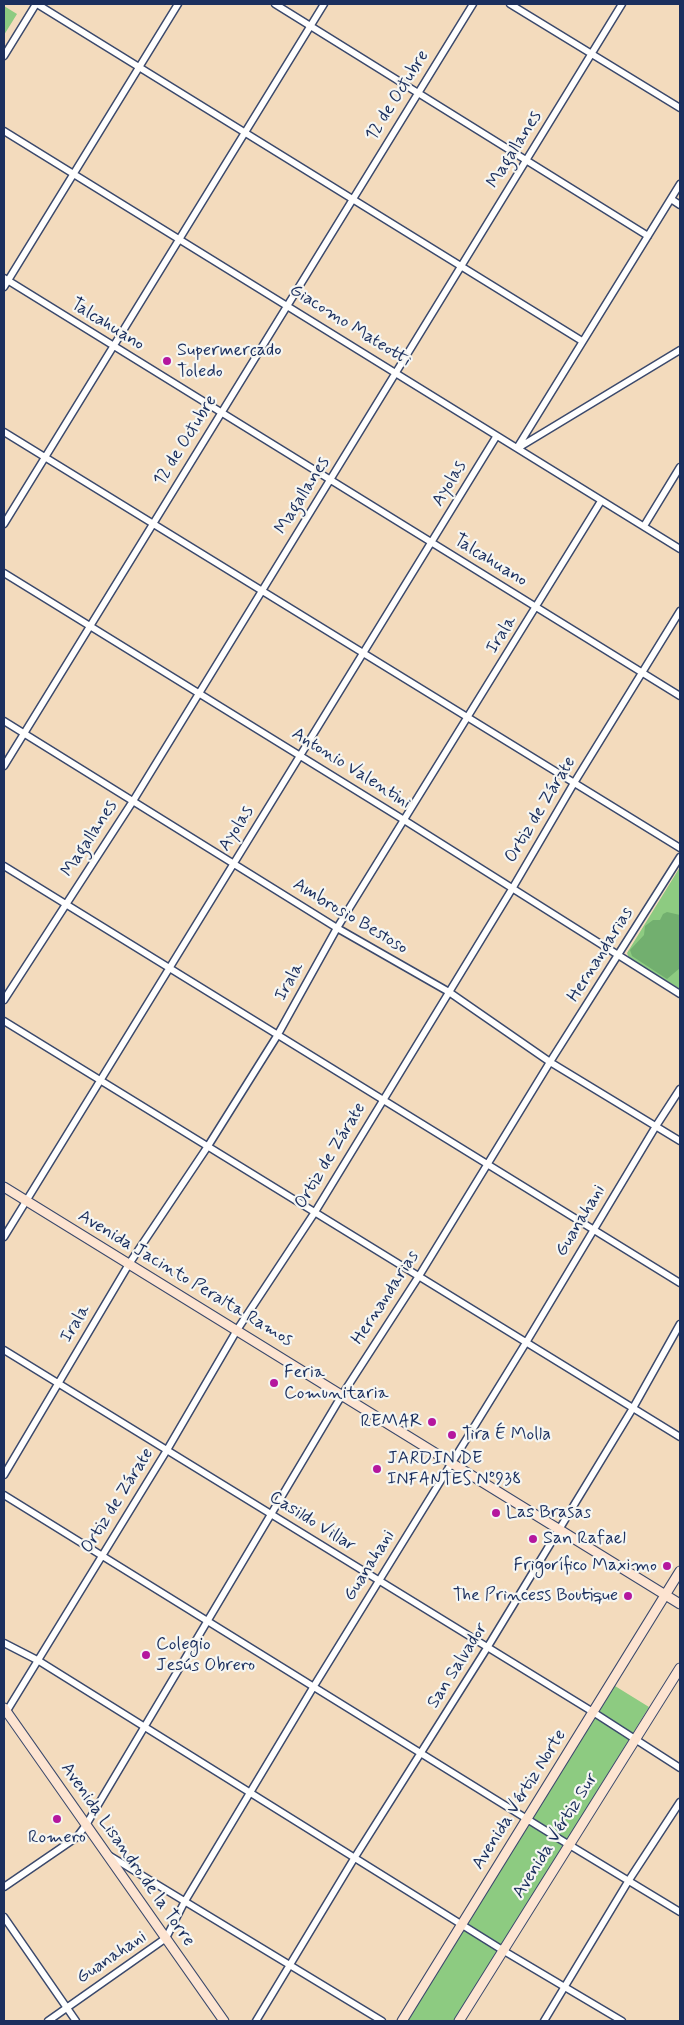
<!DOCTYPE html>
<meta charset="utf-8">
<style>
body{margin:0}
#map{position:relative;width:684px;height:2025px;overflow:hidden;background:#f3dbbd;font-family:Mynerve,sans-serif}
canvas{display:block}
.frame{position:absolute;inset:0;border:5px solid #1b2f5e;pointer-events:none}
</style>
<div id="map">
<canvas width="684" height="2025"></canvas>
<div class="frame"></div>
</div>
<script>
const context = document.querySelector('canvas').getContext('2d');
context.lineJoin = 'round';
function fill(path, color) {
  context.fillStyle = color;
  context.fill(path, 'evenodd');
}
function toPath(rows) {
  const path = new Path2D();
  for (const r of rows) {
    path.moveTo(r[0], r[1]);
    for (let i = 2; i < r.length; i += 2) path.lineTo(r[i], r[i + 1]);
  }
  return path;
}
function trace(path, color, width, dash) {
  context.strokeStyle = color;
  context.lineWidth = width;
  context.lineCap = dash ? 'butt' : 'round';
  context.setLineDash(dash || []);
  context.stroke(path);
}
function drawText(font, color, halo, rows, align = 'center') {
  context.font = font + ' Mynerve,sans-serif';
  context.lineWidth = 4.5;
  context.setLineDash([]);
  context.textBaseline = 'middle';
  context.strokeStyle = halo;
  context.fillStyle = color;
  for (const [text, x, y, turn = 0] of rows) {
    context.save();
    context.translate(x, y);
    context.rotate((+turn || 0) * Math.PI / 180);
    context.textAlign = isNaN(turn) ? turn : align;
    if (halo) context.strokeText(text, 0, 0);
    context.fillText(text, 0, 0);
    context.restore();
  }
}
fill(toPath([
 [4,6,17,14,4,35],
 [680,867,680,989,629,958,627,953],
 [615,1686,649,1707,455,2021,408,2021]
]), '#8dcb81');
fill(toPath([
 [667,912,680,915,680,968,667,979,632,956,630,950,644,935,645,926,653,920,660,920,663,914]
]), '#72af6f');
const street = toPath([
 [37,4,582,341],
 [275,4,648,236],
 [510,4,680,108],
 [4,56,36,4],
 [4,131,680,549],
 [671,199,680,205],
 [4,278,680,696],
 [4,287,178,4],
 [4,432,680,848],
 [517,448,680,184],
 [518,448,680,350],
 [4,524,324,4],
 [644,526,680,467],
 [4,573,404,820,680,994],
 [4,721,337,928,449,992,550,1062,680,1141],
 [4,766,473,4],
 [4,866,680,1283],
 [4,1000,133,801,622,4],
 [4,1021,680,1437],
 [4,1237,496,437],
 [4,1350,593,1712,680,1768],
 [4,1475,129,1264,208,1146,277,1036,337,928,601,501],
 [4,1495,548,1832,680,1912],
 [4,1643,39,1661,504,1951,622,2021],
 [5,1714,167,1450,237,1330,315,1212,512,889,574,783,680,611],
 [110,1856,382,2021],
 [4,1887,77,1837,86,1825,342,1395,419,1276,550,1062,680,857],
 [4,1917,76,2021],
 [48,2021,166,1938,185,1901,314,1686,527,1341,656,1126,680,1089],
 [256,2021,355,1857,487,1648,633,1408,680,1324],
 [544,2021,629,1880,680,1802]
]);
const secondary = toPath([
 [4,1187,680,1604],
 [4,1708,224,2021],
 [402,2021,680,1571],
 [459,2021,680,1668]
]);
trace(street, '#3b496c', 9);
trace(secondary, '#3b496c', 11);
trace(street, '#fff', 6);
trace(secondary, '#fde4d1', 9);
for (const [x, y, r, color] of [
 [167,361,5,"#b5179e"],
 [274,1383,5,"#b5179e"],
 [432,1422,5,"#b5179e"],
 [452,1435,5,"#b5179e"],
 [377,1469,5,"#b5179e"],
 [496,1513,5,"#b5179e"],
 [533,1539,5,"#b5179e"],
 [667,1566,5,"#b5179e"],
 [628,1596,5,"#b5179e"],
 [146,1655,5,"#b5179e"],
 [57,1819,5,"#b5179e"]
]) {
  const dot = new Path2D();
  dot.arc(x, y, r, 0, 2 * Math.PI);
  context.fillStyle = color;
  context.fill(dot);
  trace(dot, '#f6f6f2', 2);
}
drawText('18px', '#1b2f5e', '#f6f6f2', [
 ["12 de Octubre",398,96,-58],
 ["Magallanes",515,150,-58],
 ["Talcahuano",107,325,32],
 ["Giacomo Mateotti",350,326,32],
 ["12 de Octubre",186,441,-58],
 ["Ayolas",450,484,-59],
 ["Magallanes",303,496,-58],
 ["Talcahuano",490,561,32],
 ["Irala",502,635,-58],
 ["Antonio Valentini",351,769,32],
 ["Ortiz de Zárate",541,810,-59],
 ["Ayolas",237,829,-58],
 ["Magallanes",90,839,-57],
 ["Ambrosio Bestoso",350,917,31],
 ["Hernandarias",601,955,-58],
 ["Irala",290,982,-61],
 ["Ortiz de Zárate",331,1156,-59],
 ["Guanahani",581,1221,-59],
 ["Avenida Jacinto Peralta Ramos",185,1279,31],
 ["Hernandarias",386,1298,-57],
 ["Irala",76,1324,-59],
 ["Ortiz de Zárate",118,1501,-58],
 ["Casildo Villar",312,1522,32],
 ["Guanahani",370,1566,-58],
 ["San Salvador",458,1666,-58],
 ["Avenida Vértiz Norte",520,1800,-58],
 ["Avenida Vértiz Sur",556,1836,-58],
 ["Avenida Lisandro de la Torre",127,1855,55],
 ["Guanahani",112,1958,-34]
]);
drawText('18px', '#1b2f5e', '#f6f6f2', [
 ["Supermercado",177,351],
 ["Toledo",177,372],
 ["Feria",284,1373],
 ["Comunitaria",284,1394],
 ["REMAR",422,1422,"right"],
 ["Tira É Molla",462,1435],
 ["JARDIN DE",387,1459],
 ["INFANTES Nº938",387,1480],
 ["Las Brasas",506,1513],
 ["San Rafael",543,1539],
 ["Frigorífico Maximo",657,1566,"right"],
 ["The Princess Boutique",618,1596,"right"],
 ["Colegio",156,1645],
 ["Jesús Obrero",156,1666],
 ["Romero",57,1838,"center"]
], 'left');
</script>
